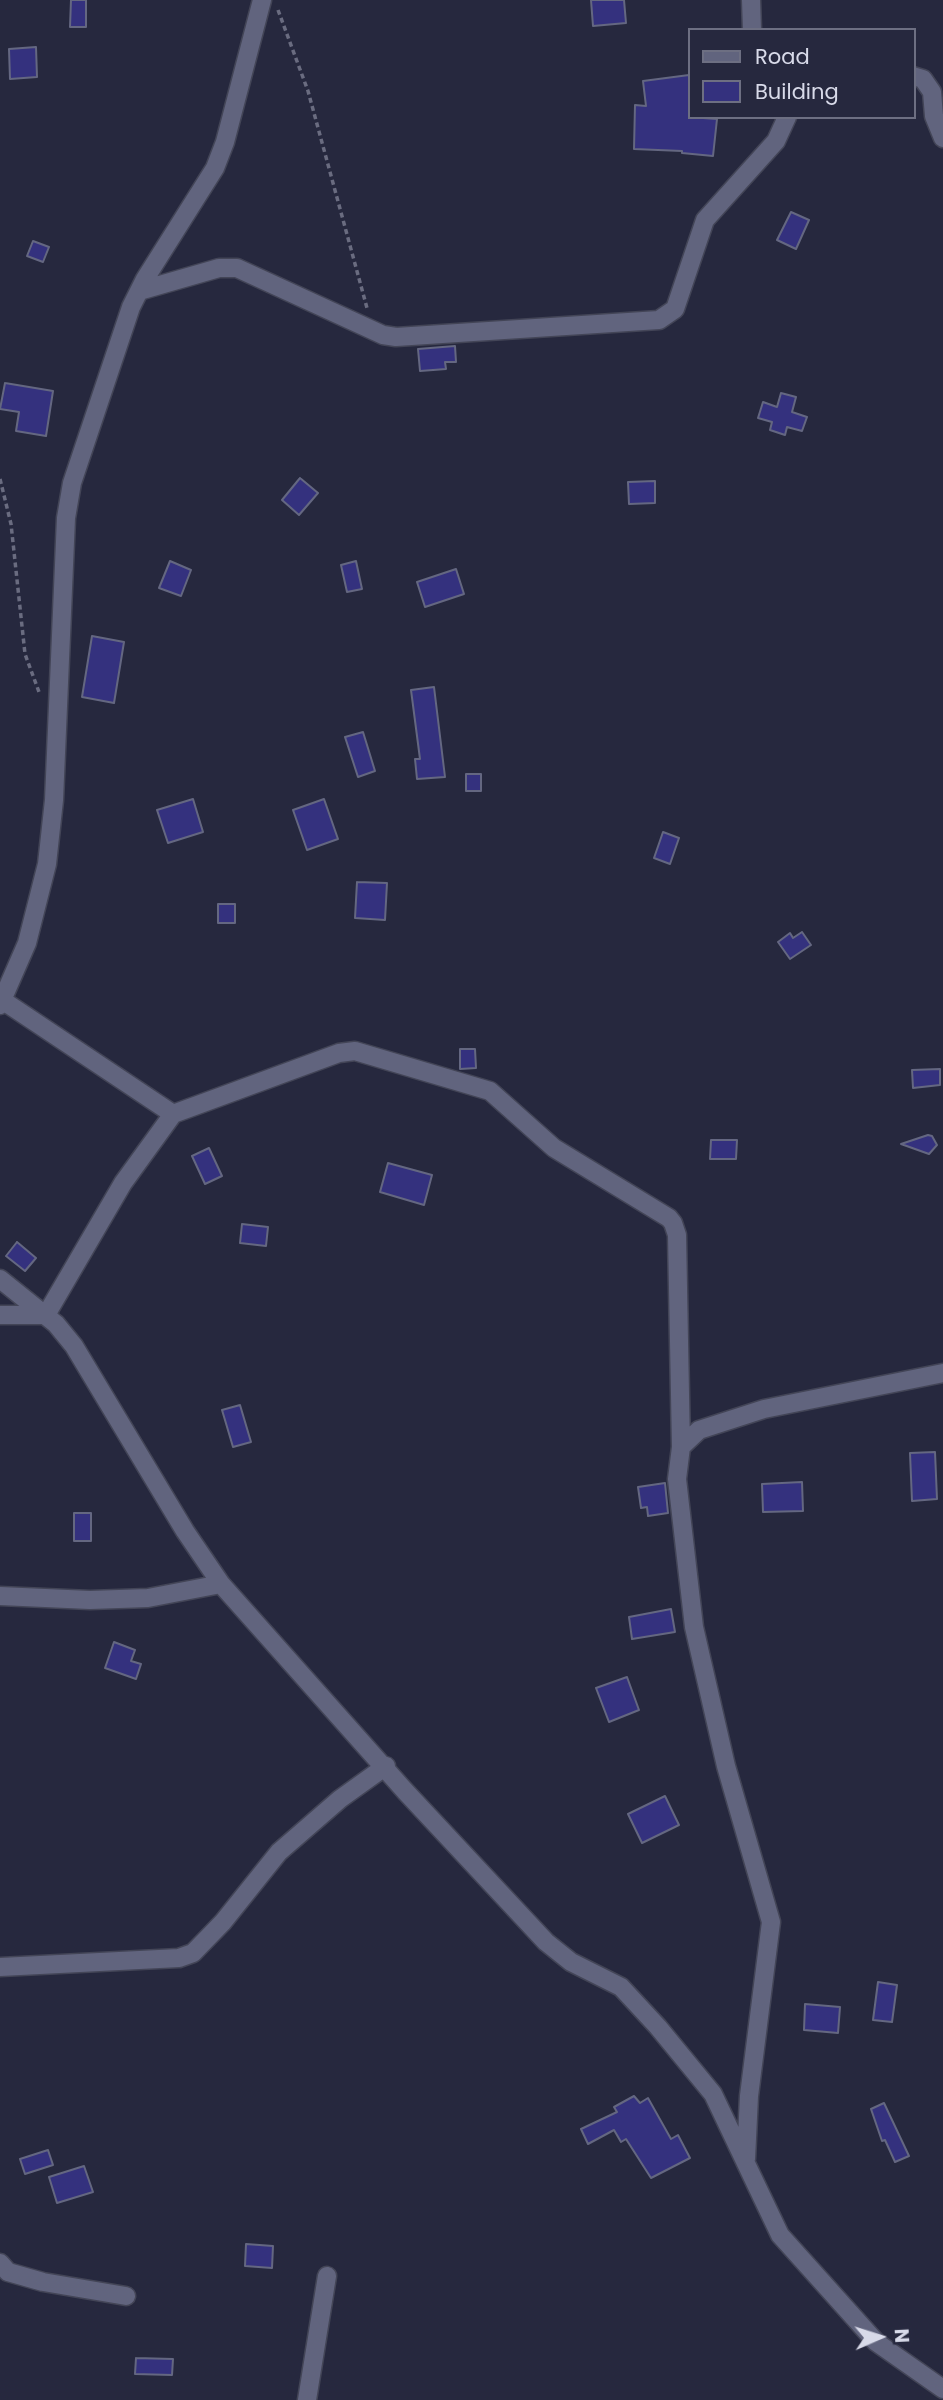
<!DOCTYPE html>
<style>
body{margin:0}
#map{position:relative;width:943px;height:2400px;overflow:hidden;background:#26283e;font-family:Poppins,sans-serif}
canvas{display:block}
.legend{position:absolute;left:688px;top:28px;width:228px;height:91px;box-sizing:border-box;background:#26283e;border:2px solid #6d6f82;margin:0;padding:9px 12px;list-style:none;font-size:21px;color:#d8dae9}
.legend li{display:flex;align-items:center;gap:14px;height:35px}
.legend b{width:35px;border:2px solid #6d6f82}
.north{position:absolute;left:845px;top:2302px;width:70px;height:70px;-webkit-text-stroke:5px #26283e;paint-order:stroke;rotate:87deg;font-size:19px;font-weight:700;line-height:28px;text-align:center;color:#d8dae9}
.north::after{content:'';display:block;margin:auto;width:24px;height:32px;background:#d8dae9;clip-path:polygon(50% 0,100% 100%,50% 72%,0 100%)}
</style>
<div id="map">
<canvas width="943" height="2400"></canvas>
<ul class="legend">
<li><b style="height:9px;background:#61647e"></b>Road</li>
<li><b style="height:19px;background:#34317e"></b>Building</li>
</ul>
<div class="north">N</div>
</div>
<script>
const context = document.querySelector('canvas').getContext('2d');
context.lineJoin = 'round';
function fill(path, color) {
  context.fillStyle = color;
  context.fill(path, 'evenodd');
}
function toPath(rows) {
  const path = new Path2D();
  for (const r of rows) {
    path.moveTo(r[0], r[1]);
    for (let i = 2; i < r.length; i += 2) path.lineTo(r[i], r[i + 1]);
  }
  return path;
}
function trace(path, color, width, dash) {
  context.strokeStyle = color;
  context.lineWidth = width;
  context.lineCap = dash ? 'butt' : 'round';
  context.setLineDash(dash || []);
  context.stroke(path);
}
const building = toPath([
 [71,0,86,0,86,27,70,27,71,0],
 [591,0,624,0,626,23,593,26,591,0],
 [36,47,37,77,10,79,9,49,36,47],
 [689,75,689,117,717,119,713,156,682,153,682,151,634,149,635,105,646,106,643,81,689,75],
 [791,212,809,220,796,249,777,240,791,212],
 [33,241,49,247,43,262,27,256,33,241],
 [455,346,456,362,445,362,446,369,420,371,418,349,455,346],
 [5,383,53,391,46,436,16,431,19,412,0,409,5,383],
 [781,393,796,397,792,412,807,417,802,431,787,427,785,435,770,430,772,422,758,418,763,402,777,407,781,393],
 [300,478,318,493,299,515,282,500,300,478],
 [655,481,655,503,629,504,628,482,655,481],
 [170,561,191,570,181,596,159,588,170,561],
 [356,561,362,589,347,592,341,565,356,561],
 [456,569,464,594,425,607,417,582,456,569],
 [92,636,124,642,114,703,82,697,92,636],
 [434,687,445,777,417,779,415,759,420,759,411,690,434,687],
 [363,732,375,771,358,777,345,737,363,732],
 [466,774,481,774,481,791,466,791,466,774],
 [193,799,203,832,168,843,157,810,193,799],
 [324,799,338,839,307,850,293,810,324,799],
 [663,832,679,838,670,864,654,858,663,832],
 [357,882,387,883,385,920,355,918,357,882],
 [218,904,235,904,235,923,218,923,218,904],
 [802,932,811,945,790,959,778,942,790,933,793,938,802,932],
 [460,1049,475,1049,476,1068,460,1069,460,1049],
 [940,1069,940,1085,913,1088,912,1070,940,1069],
 [928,1135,932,1136,937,1145,929,1154,901,1144,928,1135],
 [711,1140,737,1140,736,1159,710,1159,711,1140],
 [209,1148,222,1176,205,1184,192,1156,209,1148],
 [388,1163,432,1175,424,1205,380,1192,388,1163],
 [242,1224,268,1227,266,1246,240,1243,242,1224],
 [17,1242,36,1258,25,1271,6,1256,17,1242],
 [240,1405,251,1442,233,1447,222,1410,240,1405],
 [935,1452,937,1499,912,1501,910,1453,935,1452],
 [802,1482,803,1511,763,1512,762,1484,802,1482],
 [665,1483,668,1513,648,1516,647,1507,641,1508,638,1487,665,1483],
 [74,1513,91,1513,91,1541,74,1541,74,1513],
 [671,1609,675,1632,632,1639,629,1617,671,1609],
 [114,1642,135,1650,131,1661,141,1664,136,1679,105,1668,114,1642],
 [627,1677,639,1710,609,1722,596,1688,627,1677],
 [665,1796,679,1825,642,1843,628,1814,665,1796],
 [878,1982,897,1985,892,2022,873,2020,878,1982],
 [805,2004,840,2007,838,2033,804,2030,805,2004],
 [634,2096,640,2103,648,2098,671,2139,678,2135,690,2158,651,2178,626,2139,621,2142,614,2130,588,2144,581,2129,617,2112,614,2107,634,2096],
 [884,2103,909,2156,895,2162,885,2140,882,2141,871,2109,884,2103],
 [48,2150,53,2165,25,2174,20,2159,48,2150],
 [84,2166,93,2192,57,2203,49,2177,84,2166],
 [246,2244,273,2246,272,2268,245,2266,246,2244],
 [136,2358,173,2359,172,2375,135,2374,136,2358]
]);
fill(building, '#34317e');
trace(building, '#646781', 2);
const minor = toPath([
 [751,0,752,30],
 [913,76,923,79,932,92,934,116,943,138],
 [139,291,219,268,237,268,383,335,396,337,659,320,675,309,705,220,776,141,787,117],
 [2,1000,173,1114,339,1053,355,1051,490,1091,554,1148,669,1218,673,1223,677,1235,681,1447],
 [0,1005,27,943,47,864,54,800,66,518,72,483,131,307,145,279,215,168,225,142,262,0],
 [0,1279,56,1324,74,1346,185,1531,221,1584,405,1791,546,1942,571,1962,621,1987,658,2027,713,2094,780,2235,876,2342,943,2389],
 [0,1315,46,1315],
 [46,1315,123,1183,173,1114],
 [0,1596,90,1600,148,1598,221,1584],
 [0,1967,179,1958,193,1953,223,1922,279,1852,340,1799,386,1766],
 [746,2159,749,2096,771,1922,726,1766,694,1627,677,1479,681,1447,699,1430,764,1409,943,1373],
 [0,2263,8,2272,43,2282,126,2296],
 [307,2400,327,2276]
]);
trace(minor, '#434557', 21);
trace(toPath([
 [278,10,308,91,367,308],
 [0,479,11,524,25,654,39,692]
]), '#6a6c80', 3.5, [5, 3.5]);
trace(minor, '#61647e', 18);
</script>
